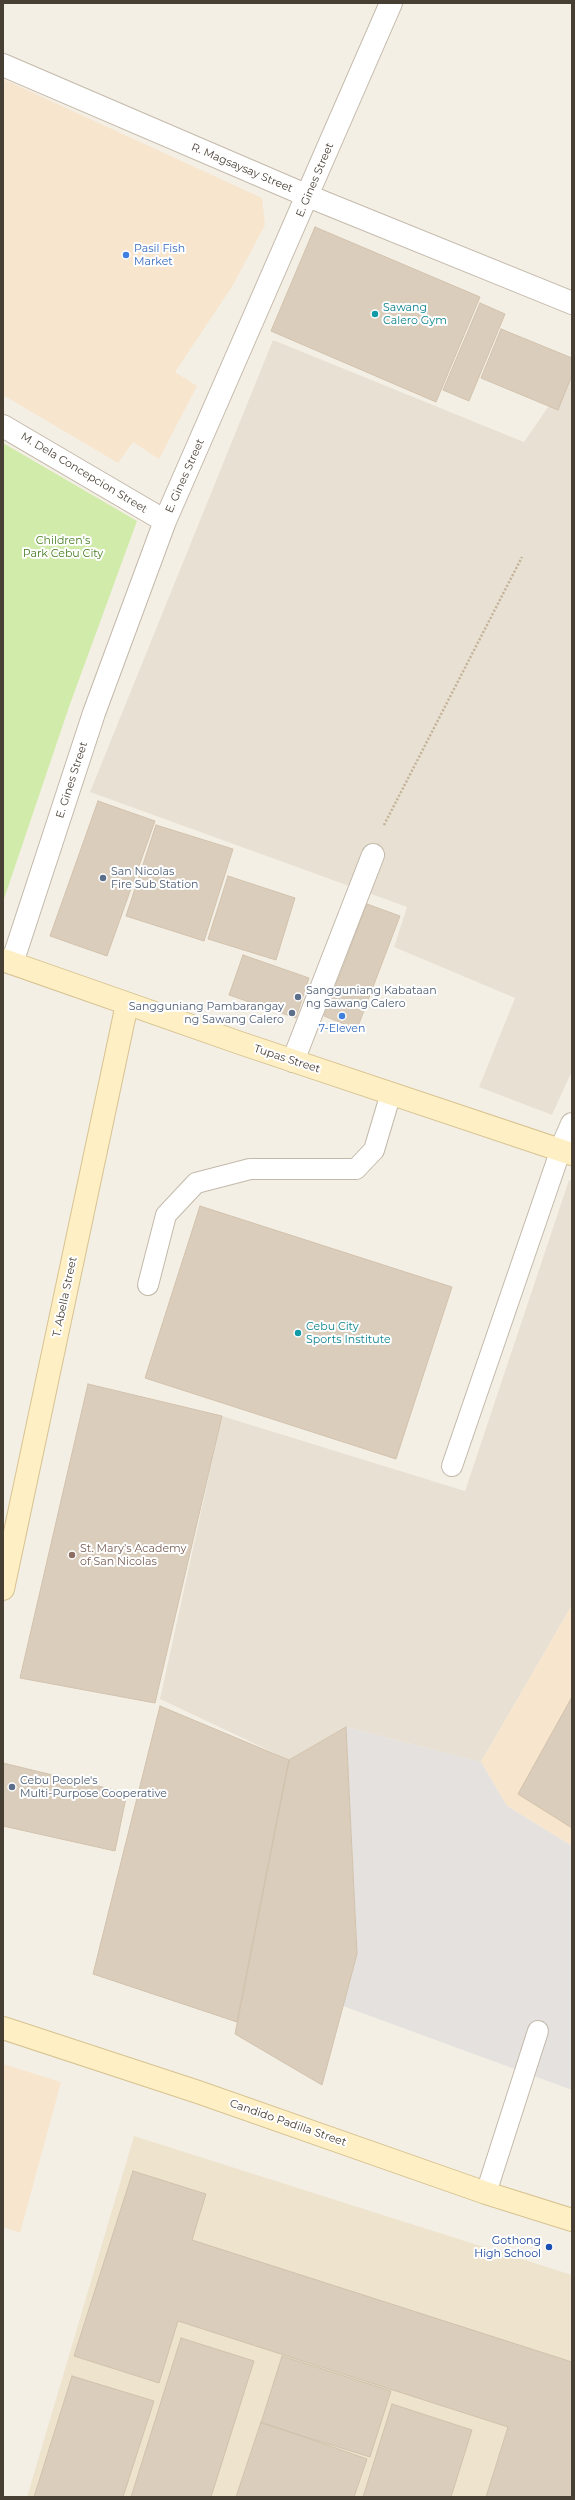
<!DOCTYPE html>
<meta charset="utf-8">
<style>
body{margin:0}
#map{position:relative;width:575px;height:2500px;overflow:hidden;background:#f4efe5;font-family:Montserrat,sans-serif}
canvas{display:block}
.frame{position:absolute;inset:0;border:4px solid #473f34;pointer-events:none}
</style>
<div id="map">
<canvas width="575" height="2500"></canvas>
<div class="frame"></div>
</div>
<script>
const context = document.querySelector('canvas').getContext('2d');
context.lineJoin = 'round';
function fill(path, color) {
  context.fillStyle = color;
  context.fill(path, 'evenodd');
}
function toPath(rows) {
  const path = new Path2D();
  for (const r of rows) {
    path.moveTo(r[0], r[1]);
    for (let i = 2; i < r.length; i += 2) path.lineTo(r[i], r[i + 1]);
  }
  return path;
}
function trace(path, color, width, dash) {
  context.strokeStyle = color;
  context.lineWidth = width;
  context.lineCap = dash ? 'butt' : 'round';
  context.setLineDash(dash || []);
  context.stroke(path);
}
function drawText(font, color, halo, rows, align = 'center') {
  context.font = font + ' Montserrat,sans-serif';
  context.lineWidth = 4;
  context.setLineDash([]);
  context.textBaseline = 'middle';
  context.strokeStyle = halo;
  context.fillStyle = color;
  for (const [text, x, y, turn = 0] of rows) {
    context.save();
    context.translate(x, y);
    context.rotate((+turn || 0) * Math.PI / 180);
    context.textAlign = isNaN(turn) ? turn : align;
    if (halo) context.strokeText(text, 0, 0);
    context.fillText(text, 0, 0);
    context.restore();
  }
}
fill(toPath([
 [273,340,524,442,572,372,572,1071,552,1115,479,1087,515,998,394,947,407,907,90,792],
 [569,1180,572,1181,572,1605,481,1762,346,1727,289,1760,160,1699,222,1416,465,1491]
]), '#e8e1d3');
fill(toPath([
 [3,79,262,198,265,225,233,285,175,372,197,386,159,459,133,442,118,463,3,395],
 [572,1605,572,1846,507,1806,481,1762],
 [3,2064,61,2082,20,2233,3,2227]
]), '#f8e5ce');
fill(toPath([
 [134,2136,572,2275,572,2497,27,2497]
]), '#eee4ce');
fill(toPath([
 [3,443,137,521,69,707,4,899]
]), '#d1ecaa');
fill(toPath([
 [346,1727,481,1762,507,1806,572,1846,572,2090,343,2006,357,1954]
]), '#e4e1de');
const building = toPath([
 [315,227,480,297,436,402,271,331,315,227],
 [480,303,505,314,469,401,443,390,480,303],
 [501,329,572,358,572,375,558,410,481,378,501,329],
 [98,801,155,821,107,956,50,936,98,801],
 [156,825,233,849,204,941,126,916,156,825],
 [228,876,295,898,276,960,208,939,228,876],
 [367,904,400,916,357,1029,324,1016,367,904],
 [243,955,309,978,296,1018,229,995,243,955],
 [200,1206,452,1287,396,1459,145,1378,200,1206],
 [88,1384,222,1416,155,1703,20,1678,88,1384],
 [572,1697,572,1828,518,1794,572,1697],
 [160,1706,289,1760,237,2022,93,1974,160,1706],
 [346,1727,357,1954,322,2085,235,2034,289,1760,346,1727],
 [3,1763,127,1793,115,1851,3,1826,3,1763],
 [133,2171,206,2194,192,2240,572,2362,572,2497,486,2497,508,2427,178,2321,159,2383,74,2356,133,2171],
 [181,2338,254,2361,211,2497,131,2497,181,2338],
 [282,2356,391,2391,370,2457,261,2423,282,2356],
 [72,2376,154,2401,123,2497,34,2497,72,2376],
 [392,2404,472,2430,451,2497,363,2497,392,2404],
 [261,2422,367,2459,354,2497,236,2497,261,2422]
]);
fill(building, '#dacdbc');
trace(building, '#d2c2ac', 1);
const lane = toPath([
 [148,1285,166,1215,196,1183,250,1169,356,1169,374,1150,391,1093],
 [452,1466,561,1149],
 [486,2193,538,2031]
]);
const street = toPath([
 [3,65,308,196,572,303],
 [3,426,165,521],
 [12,963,94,713,165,521,391,3],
 [293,1061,373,855],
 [561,1149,572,1124]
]);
const secondary = toPath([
 [3,960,240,1043,572,1154],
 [3,1589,127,1004],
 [3,2028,198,2092,486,2193,572,2220]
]);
trace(lane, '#c3b9aa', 22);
trace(street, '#c3b9aa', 24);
trace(secondary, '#d7c391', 24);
trace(toPath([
 [384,825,522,557]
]), '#c3b297', 2.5, [2, 2]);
trace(lane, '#fff', 20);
trace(street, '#fff', 22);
trace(secondary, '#ffefc4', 22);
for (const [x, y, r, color] of [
 [126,255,4,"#3f7fe0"],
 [375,314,4,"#0f9aa8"],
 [103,878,4,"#5c6f8a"],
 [298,997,4,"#5c6f8a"],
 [292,1013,4,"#5c6f8a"],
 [342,1016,4,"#3f7fe0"],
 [298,1333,4,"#0f9aa8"],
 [72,1555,4,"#8d6e63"],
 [12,1787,4,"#5c6f8a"],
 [549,2247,4,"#1a4fb4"]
]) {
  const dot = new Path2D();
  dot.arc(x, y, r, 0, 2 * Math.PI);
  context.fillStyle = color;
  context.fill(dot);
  trace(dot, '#fff', 1.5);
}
drawText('11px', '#473f34', '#fff', [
 ["R. Magsaysay Street",242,168,23],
 ["E. Gines Street",315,180,-67],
 ["M. Dela Concepcion Street",84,473,31],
 ["E. Gines Street",185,476,-66],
 ["E. Gines Street",72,780,-72],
 ["Tupas Street",287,1059,18],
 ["T. Abella Street",65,1297,-78],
 ["Candido Padilla Street",288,2123,19]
]);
drawText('11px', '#366cbe', '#fff', [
 ["Pasil Fish",134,249],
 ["Market",134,262],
 ["7-Eleven",342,1029,"center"]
], 'left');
drawText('11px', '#0d838f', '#fff', [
 ["Sawang",383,308],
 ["Calero Gym",383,321],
 ["Cebu City",306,1327],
 ["Sports Institute",306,1340]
], 'left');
drawText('11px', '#487e22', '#fff', [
 ["Children's",63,541],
 ["Park Cebu City",63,554]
]);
drawText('11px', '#4e5e75', '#fff', [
 ["San Nicolas",111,872],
 ["Fire Sub Station",111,885],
 ["Sangguniang Kabataan",306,991],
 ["ng Sawang Calero",306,1004],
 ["Sangguniang Pambarangay",284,1007,"right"],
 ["ng Sawang Calero",284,1020,"right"],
 ["Cebu People's",20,1781],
 ["Multi-Purpose Cooperative",20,1794]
], 'left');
drawText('11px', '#785e54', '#fff', [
 ["St. Mary’s Academy",80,1549],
 ["of San Nicolas",80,1562]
], 'left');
drawText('11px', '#164399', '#fff', [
 ["Gothong",541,2241],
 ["High School",541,2254]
], 'right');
</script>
